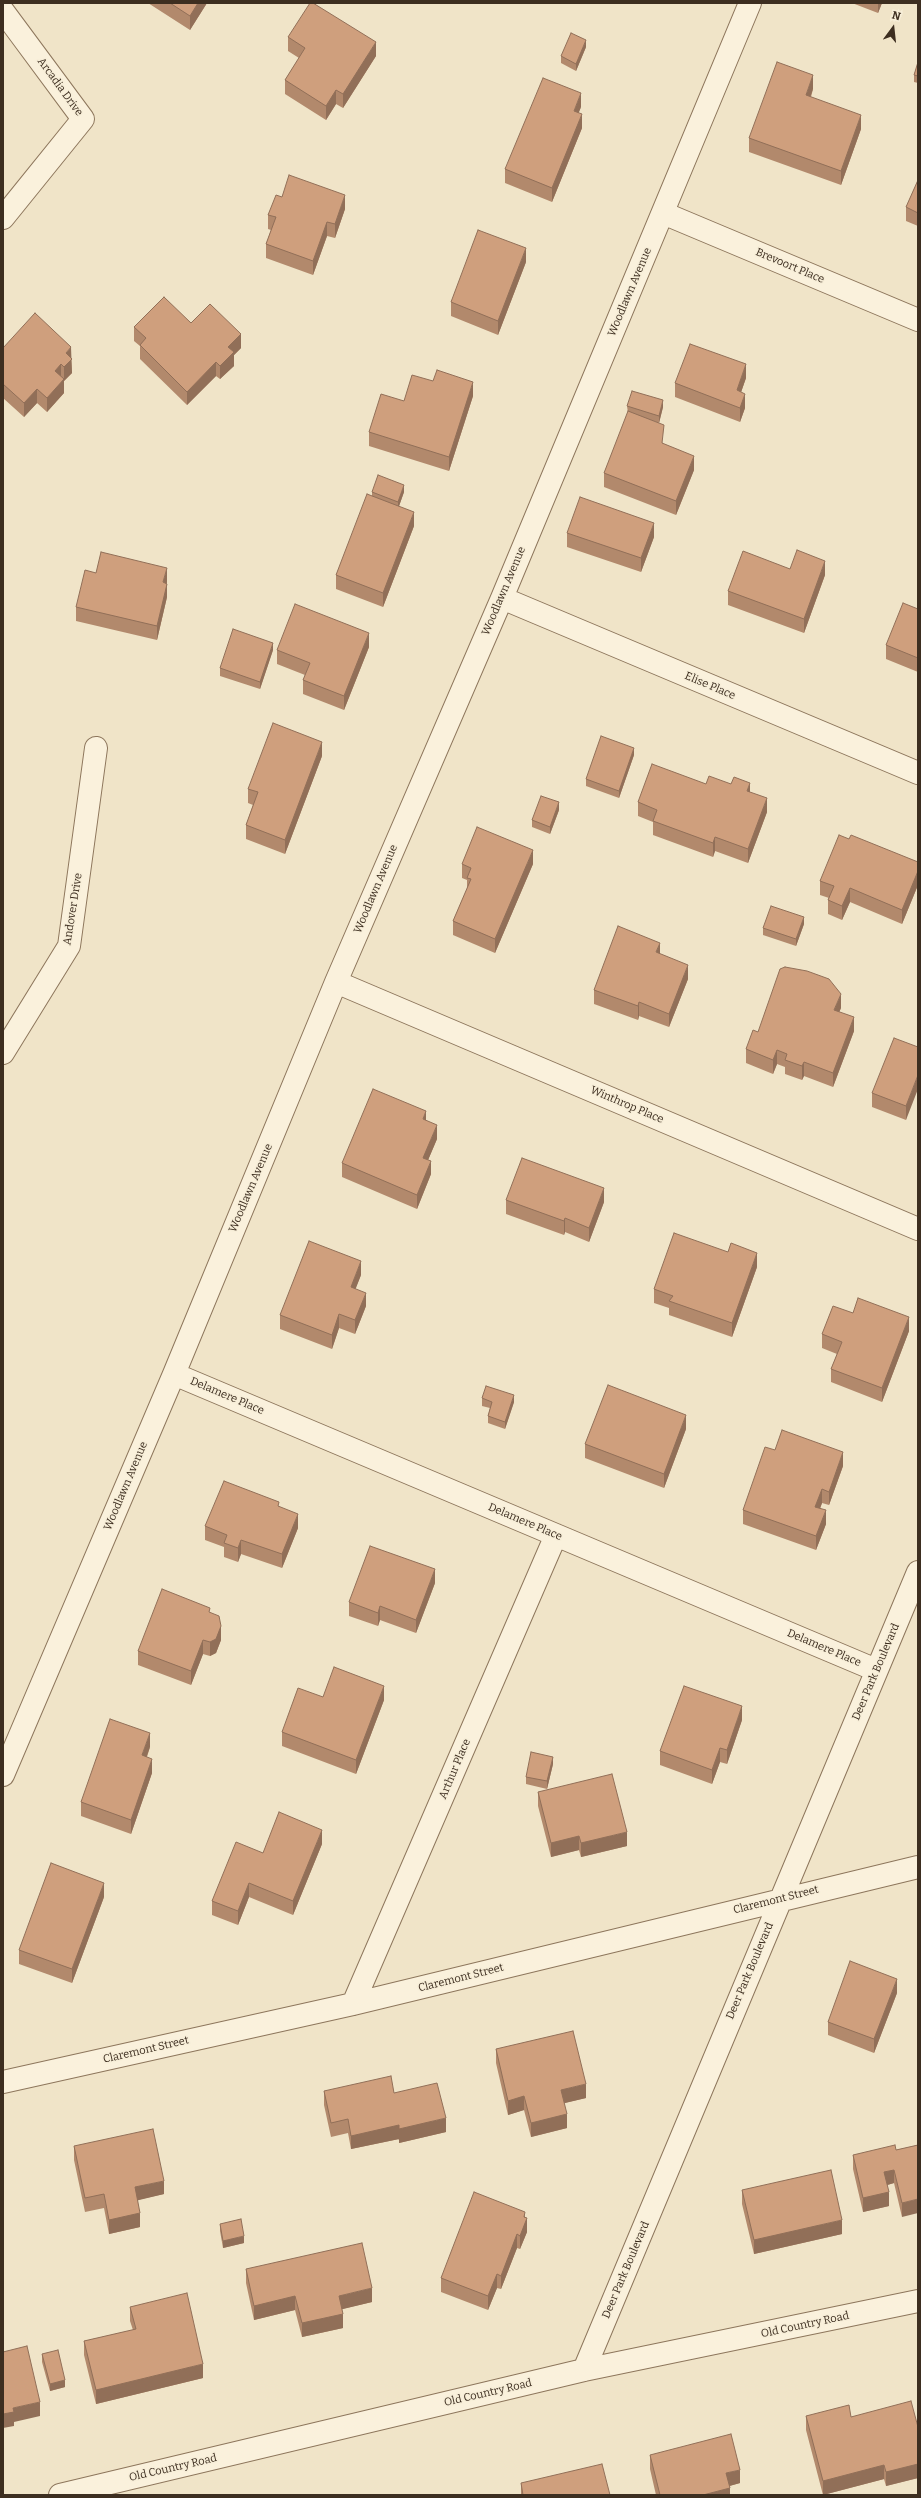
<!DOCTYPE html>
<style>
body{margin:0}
#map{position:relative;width:921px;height:2498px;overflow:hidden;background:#f0e4c8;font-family:Bitter,serif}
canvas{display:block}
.frame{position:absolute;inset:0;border:4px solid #3d2e20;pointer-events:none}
.north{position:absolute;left:873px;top:8px;width:40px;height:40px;-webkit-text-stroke:3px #f7eed8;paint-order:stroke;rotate:15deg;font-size:11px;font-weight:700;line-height:16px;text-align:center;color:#3d2e20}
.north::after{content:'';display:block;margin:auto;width:14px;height:18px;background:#3d2e20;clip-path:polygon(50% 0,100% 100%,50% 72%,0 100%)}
</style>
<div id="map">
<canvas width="921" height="2498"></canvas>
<div class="frame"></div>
<div class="north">N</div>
</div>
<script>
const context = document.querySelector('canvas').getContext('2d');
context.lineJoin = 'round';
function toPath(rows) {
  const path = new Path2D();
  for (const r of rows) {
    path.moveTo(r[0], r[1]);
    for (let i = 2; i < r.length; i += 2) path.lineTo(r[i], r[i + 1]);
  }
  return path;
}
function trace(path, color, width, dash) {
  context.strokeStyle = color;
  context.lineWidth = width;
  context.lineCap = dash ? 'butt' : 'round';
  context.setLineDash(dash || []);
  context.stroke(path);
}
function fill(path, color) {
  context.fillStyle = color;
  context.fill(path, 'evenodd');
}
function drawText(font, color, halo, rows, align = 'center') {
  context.font = font + ' Bitter,serif';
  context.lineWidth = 3;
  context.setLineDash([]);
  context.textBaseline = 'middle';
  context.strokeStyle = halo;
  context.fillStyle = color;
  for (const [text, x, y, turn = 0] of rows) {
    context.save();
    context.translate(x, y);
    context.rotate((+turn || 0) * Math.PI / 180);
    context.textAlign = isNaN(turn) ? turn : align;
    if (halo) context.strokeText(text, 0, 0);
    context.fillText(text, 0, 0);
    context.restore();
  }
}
const minor = toPath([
 [3,11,83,119,3,218],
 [663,213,918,320],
 [502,598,918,773],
 [336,982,918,1229],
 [3,1053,69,946,96,748],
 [174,1374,876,1670],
 [3,1775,174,1374,336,982,502,598,750,3],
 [353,2004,556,1535],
 [3,2082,353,2004,918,1867],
 [584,2370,918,1572],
 [60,2495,584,2370,918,2301]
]);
trace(minor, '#8d765c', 24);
trace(minor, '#faf1dc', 22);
fill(toPath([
 [148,3,207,3,190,30],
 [852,3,882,3,878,13],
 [288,37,376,56,343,108,336,104,326,120,285,94,285,80,299,58,288,51],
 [586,47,576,71,561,63,561,56],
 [918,62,918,83,914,82,914,75],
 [813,89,811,97,861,129,841,185,749,152,749,138],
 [581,107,578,113,582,128,552,202,505,183,505,169],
 [918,180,918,226,906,221,906,207],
 [282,197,345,209,335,238,327,236,313,275,266,258,266,244,271,230,268,229,268,215],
 [526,262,498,335,451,316,451,302],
 [191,323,241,348,234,355,234,366,220,379,216,376,187,405,140,359,140,346,134,341,134,327],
 [3,348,71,358,72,373,64,381,64,380,64,393,47,412,37,403,24,417,3,398],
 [746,378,741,392,745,408,740,422,675,397,675,383],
 [473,396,449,471,369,446,369,432,404,401],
 [627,406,663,407,659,423,650,420,663,444,694,470,676,515,604,487,604,473,628,413],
 [372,492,404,492,399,506,414,526,383,607,336,589,336,575,372,496],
 [567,533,654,537,641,572,567,547],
 [790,569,825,575,804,633,728,605,728,591],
 [96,573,167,582,167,597,157,640,76,621,76,607],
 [918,609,918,672,886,659,886,645],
 [369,647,344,710,303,694,303,680,305,675,277,664,277,650],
 [273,650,260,689,220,676,220,668],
 [634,755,619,798,586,786,586,779],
 [322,756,285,854,246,839,246,825,253,805,248,803,248,789],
 [706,784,750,792,767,812,748,863,715,851,713,857,653,835,653,822,638,816,638,802],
 [559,810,550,834,532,827,532,820],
 [849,839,918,862,918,885,902,924,850,902,842,920,828,914,828,900,829,898,820,895,820,881],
 [462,864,533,864,495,953,453,935,453,921,467,889,467,880,462,878],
 [804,924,796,946,763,935,763,928],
 [660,954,688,979,669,1027,639,1016,638,1020,594,1004,594,990],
 [841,1008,839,1012,854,1031,833,1087,804,1076,802,1080,785,1074,785,1067,777,1064,773,1074,746,1063,746,1049,758,1032],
 [918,1047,906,1120,872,1107,872,1093],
 [437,1139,428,1160,431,1174,417,1209,342,1177,342,1163],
 [506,1200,604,1202,589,1242,565,1232,564,1235,506,1214],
 [757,1267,732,1337,669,1315,669,1308,654,1303,654,1289],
 [361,1275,355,1289,366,1306,355,1334,339,1328,332,1349,280,1329,280,1315],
 [853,1313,909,1331,882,1402,831,1382,831,1369,837,1354,822,1348,822,1334],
 [482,1398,514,1402,505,1429,488,1423,488,1416,490,1408,482,1406],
 [686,1429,664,1488,585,1458,585,1444],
 [775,1450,843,1466,829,1505,822,1503,820,1509,826,1524,816,1550,743,1524,743,1510],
 [279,1506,298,1528,282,1568,241,1554,238,1562,224,1557,224,1547,205,1540,205,1526],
 [435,1583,416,1633,380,1620,378,1626,349,1616,349,1602],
 [210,1613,221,1640,216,1653,210,1656,203,1654,191,1685,138,1665,138,1651],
 [323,1697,384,1700,356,1774,282,1746,282,1732],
 [742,1720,727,1764,720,1762,712,1784,660,1765,660,1751],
 [150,1747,147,1757,152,1773,131,1834,81,1816,81,1802],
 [553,1764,547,1789,526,1784,526,1777],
 [538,1792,627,1846,581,1857,579,1850,551,1857,538,1806],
 [322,1844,293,1915,249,1897,238,1925,212,1915,212,1901,263,1853],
 [104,1897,72,1983,19,1964,19,1950],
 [897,1993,874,2053,828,2035,828,2022],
 [496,2049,586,2098,564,2103,567,2128,531,2137,524,2110,508,2115,496,2063],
 [324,2091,394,2093,446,2132,399,2143,399,2139,351,2149,348,2133,331,2137,324,2105],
 [918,2145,902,2217,894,2183,887,2185,889,2206,863,2212,853,2169,853,2155,896,2150],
 [74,2146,164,2194,137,2200,140,2227,109,2234,104,2208,85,2212,74,2160],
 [742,2190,842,2234,754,2254,742,2204],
 [525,2218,527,2232,520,2249,517,2248,501,2289,497,2288,488,2310,441,2292,441,2278],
 [220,2224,244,2243,223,2248,220,2231],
 [246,2269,372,2302,342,2309,343,2328,302,2337,295,2310,254,2320,246,2283],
 [130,2307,203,2378,96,2404,84,2355,84,2341,133,2330,130,2321],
 [42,2354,65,2387,50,2391,42,2362],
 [806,2416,851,2417,918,2427,918,2478,886,2486,884,2479,823,2495,806,2430],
 [650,2455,740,2483,729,2486,730,2495,656,2495,650,2469],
 [521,2483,610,2495,521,2495]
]), '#b2896c');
fill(toPath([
 [198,3,207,3,190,30,190,16],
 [878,3,882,3,878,13],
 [586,40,586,47,576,71,576,64],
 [376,42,376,56,343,108,343,94],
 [813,75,813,89,806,109,806,95],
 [336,90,336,104,326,120,326,106],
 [581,93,581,107,574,125,574,111],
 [582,114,582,128,552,202,552,188],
 [861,115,861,129,841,185,841,171],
 [345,195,345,209,335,238,335,224],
 [327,222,327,236,313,275,313,261],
 [526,248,526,262,498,335,498,321],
 [241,334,241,348,234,355,234,366,220,379,220,366,228,347],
 [71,347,72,373,64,381,64,367,66,353],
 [216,362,216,376,187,405,187,392],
 [61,364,61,378,55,371],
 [746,364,746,378,737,404,737,390],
 [64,379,64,393,47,412,47,398],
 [473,382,473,396,449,471,449,457],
 [37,389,37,403,24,417,24,403],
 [745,394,745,408,740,422,740,408],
 [663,400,663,407,659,423,659,416],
 [694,456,694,470,676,515,676,501],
 [404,485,404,492,398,509,398,502],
 [414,512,414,526,383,607,383,593],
 [654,523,654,537,641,572,641,558],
 [825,561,825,575,804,633,804,619],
 [167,568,167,582,163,596,163,582],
 [167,584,167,597,157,640,157,626],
 [369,633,369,647,344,710,344,696],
 [273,643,273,650,260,689,260,682],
 [322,742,322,756,285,854,285,840],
 [634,748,634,755,619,798,619,791],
 [750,783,750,797,747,791],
 [767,798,767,812,748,863,748,849],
 [559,802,559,810,550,834,550,827],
 [715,837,715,851,713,857,713,843],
 [533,850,533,864,495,953,495,939],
 [918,871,918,885,902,924,902,910],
 [850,888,850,902,842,920,842,906],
 [804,917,804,924,796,946,796,939],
 [660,943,660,957,656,952],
 [688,965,688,979,669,1027,669,1014],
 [841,994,841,1008,834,1024,834,1010],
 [639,1002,639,1016,638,1020,638,1006],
 [854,1017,854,1031,833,1087,833,1073],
 [777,1050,777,1064,773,1074,773,1060],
 [804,1062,804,1076,802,1080,802,1066],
 [918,1075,918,1089,906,1120,906,1106],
 [426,1111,426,1125,423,1119],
 [437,1125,437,1139,423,1172,423,1158],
 [431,1161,431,1174,417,1209,417,1195],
 [604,1188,604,1202,589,1242,589,1228],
 [565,1218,565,1232,564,1235,564,1221],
 [757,1253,757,1267,732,1337,732,1323],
 [361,1261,361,1275,351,1301,351,1287],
 [366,1293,366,1306,355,1334,355,1320],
 [339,1314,339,1328,332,1349,332,1335],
 [909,1317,909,1331,882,1402,882,1388],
 [514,1395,514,1402,505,1429,505,1422],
 [686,1415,686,1429,664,1488,664,1474],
 [843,1452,843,1466,829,1505,829,1492],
 [822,1489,822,1503,815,1521,815,1507],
 [826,1510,826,1524,816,1550,816,1536],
 [298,1514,298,1528,282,1568,282,1554],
 [241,1540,241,1554,238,1562,238,1548],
 [435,1569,435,1583,416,1633,416,1620],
 [380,1606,380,1620,378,1626,378,1613],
 [221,1626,221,1640,216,1653,210,1656,210,1642],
 [203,1640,203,1654,191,1685,191,1671],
 [384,1686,384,1700,356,1774,356,1760],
 [742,1706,742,1720,727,1764,727,1750],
 [150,1733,150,1747,142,1769,142,1755],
 [720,1748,720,1762,712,1784,712,1770],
 [553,1757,553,1764,547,1789,547,1781],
 [152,1759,152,1773,131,1834,131,1820],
 [322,1830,322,1844,293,1915,293,1901],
 [627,1832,627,1846,581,1857,581,1843],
 [579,1836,579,1850,551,1857,551,1843],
 [104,1883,104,1897,72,1983,72,1969],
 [249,1883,249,1897,238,1925,238,1911],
 [897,1979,897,1993,874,2053,874,2039],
 [586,2084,586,2098,561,2104,561,2090],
 [524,2096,524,2110,508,2115,508,2101],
 [567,2114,567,2128,531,2137,531,2123],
 [446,2118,446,2132,399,2143,399,2129],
 [399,2125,399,2139,351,2149,351,2136],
 [894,2170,894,2183,884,2186,884,2172],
 [164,2181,164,2194,135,2201,135,2187],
 [889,2192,889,2206,863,2212,863,2198],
 [918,2199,918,2213,902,2217,902,2203],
 [525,2212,525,2222,527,2218,527,2232,520,2249,520,2236,524,2217],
 [140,2213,140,2227,109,2234,109,2220],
 [842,2220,842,2234,754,2254,754,2240],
 [517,2234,517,2248,501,2289,501,2276],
 [244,2236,244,2243,223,2248,223,2241],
 [497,2274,497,2288,488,2310,488,2296],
 [372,2288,372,2302,339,2310,339,2296],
 [295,2296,295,2310,254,2320,254,2306],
 [343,2314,343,2328,302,2337,302,2323],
 [203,2364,203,2378,96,2404,96,2390],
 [65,2380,65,2387,50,2391,50,2384],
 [40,2402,40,2416,14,2422,14,2426,3,2428,3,2414,13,2408],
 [918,2464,918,2478,886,2486,886,2472],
 [884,2465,884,2479,823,2495,823,2481],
 [740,2470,740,2483,726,2487,726,2473],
 [730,2488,730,2495,703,2495]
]), '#916f58');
const building = toPath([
 [170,3,198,3,190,16,170,3],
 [310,3,313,3,376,42,343,94,336,90,326,106,285,80,305,48,288,37,310,3],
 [571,33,586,40,576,64,561,56,571,33],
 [777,62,813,75,806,95,861,115,841,171,749,138,777,62],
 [918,62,918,76,914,75,918,62],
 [543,78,581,93,574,111,582,114,552,188,505,169,543,78],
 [289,175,345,195,335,224,327,222,313,261,266,244,276,217,268,215,276,195,282,197,289,175],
 [918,180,918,213,906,207,918,180],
 [478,230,526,248,498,321,451,302,478,230],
 [164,297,191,323,210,304,241,334,228,347,234,352,220,366,216,362,187,392,140,345,146,338,134,327,164,297],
 [35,313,71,347,66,353,72,359,64,367,61,364,55,371,64,379,47,398,37,389,24,403,3,384,3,348,35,313],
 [690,344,746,364,737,390,745,394,740,408,675,383,690,344],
 [437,370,473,382,449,457,369,432,381,394,404,401,412,375,433,381,437,370],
 [632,391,663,400,659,416,627,406,632,391],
 [628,411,664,425,662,443,694,456,676,501,604,473,628,411],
 [378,475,404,485,398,502,372,492,378,475],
 [367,494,414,512,383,593,336,575,367,494],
 [580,497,654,523,641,558,567,533,580,497],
 [797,550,825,561,804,619,728,591,743,551,790,569,797,550],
 [101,552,167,568,163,582,167,584,157,626,76,607,85,570,96,573,101,552],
 [903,603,918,609,918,658,886,645,903,603],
 [295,604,369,633,344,696,303,680,310,663,277,650,295,604],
 [233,629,273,643,260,682,220,668,233,629],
 [273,723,322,742,285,840,246,825,258,792,248,789,273,723],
 [601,736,634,748,619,791,586,779,601,736],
 [652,764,706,784,709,776,731,784,734,777,750,783,747,791,767,798,748,849,715,837,713,843,653,821,657,810,638,802,652,764],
 [541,796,559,802,550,827,532,820,541,796],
 [477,827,533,850,495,939,453,921,471,879,467,878,471,868,462,864,477,827],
 [839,835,849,839,851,835,918,862,918,871,902,910,850,888,842,906,828,900,834,886,820,881,839,835],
 [771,906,804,917,796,939,763,928,771,906],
 [618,926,660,943,656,952,688,965,669,1014,639,1002,638,1006,594,990,618,926],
 [785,967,807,971,829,979,841,994,834,1010,854,1017,833,1073,804,1062,802,1066,785,1060,787,1054,777,1050,773,1060,746,1049,753,1030,758,1032,780,969,785,967],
 [894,1038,918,1047,918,1075,906,1106,872,1093,894,1038],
 [373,1089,426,1111,423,1119,437,1125,423,1158,431,1161,417,1195,342,1163,373,1089],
 [522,1158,604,1188,589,1228,565,1218,564,1221,506,1200,522,1158],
 [674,1233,728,1252,731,1243,757,1253,732,1323,669,1301,673,1296,654,1289,674,1233],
 [309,1241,361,1261,351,1287,366,1293,355,1320,339,1314,332,1335,280,1315,309,1241],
 [858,1298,909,1317,882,1388,831,1369,842,1342,822,1334,833,1306,853,1313,858,1298],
 [608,1385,686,1415,664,1474,585,1444,608,1385],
 [486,1386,514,1395,505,1422,488,1416,492,1402,482,1398,486,1386],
 [782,1430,843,1452,829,1492,822,1489,815,1507,826,1510,816,1536,743,1510,765,1447,775,1450,782,1430],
 [224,1481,279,1502,278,1506,298,1514,282,1554,241,1540,238,1548,224,1543,227,1535,205,1526,224,1481],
 [370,1546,435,1569,416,1620,380,1606,378,1613,349,1602,370,1546],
 [162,1589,210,1608,209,1612,219,1616,221,1626,216,1639,210,1642,203,1640,191,1671,138,1651,162,1589],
 [334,1667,384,1686,356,1760,282,1732,298,1688,323,1697,334,1667],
 [684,1686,742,1706,727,1750,720,1748,712,1770,660,1751,684,1686],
 [110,1719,150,1733,142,1755,152,1759,131,1820,81,1802,110,1719],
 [531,1752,553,1757,547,1781,526,1777,531,1752],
 [612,1774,627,1832,581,1843,579,1836,551,1843,538,1792,612,1774],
 [279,1812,322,1830,293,1901,249,1883,238,1911,212,1901,236,1842,263,1853,279,1812],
 [51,1863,104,1883,72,1969,19,1950,51,1863],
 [850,1961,897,1979,874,2039,828,2022,850,1961],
 [573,2031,586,2084,561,2090,567,2114,531,2123,524,2096,508,2101,496,2049,573,2031],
 [391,2076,394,2093,437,2083,446,2118,399,2129,399,2125,351,2136,348,2119,331,2123,324,2091,391,2076],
 [153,2129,164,2181,135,2187,140,2213,109,2220,104,2194,85,2198,74,2146,153,2129],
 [895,2145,896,2150,918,2145,918,2199,902,2203,894,2170,884,2172,889,2192,863,2198,853,2155,895,2145],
 [831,2170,842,2220,754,2240,742,2190,831,2170],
 [474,2192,525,2212,524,2217,527,2218,520,2236,517,2234,501,2276,497,2274,488,2296,441,2278,474,2192],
 [241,2219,244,2236,223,2241,220,2224,241,2219],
 [362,2243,372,2288,339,2296,343,2314,302,2323,295,2296,254,2306,246,2269,362,2243],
 [187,2293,203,2364,96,2390,84,2341,136,2329,130,2307,187,2293],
 [27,2346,40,2402,13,2408,14,2412,3,2414,3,2352,27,2346],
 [58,2350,65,2380,50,2384,42,2354,58,2350],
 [911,2401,918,2427,918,2464,886,2472,884,2465,823,2481,806,2416,849,2405,851,2417,911,2401],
 [731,2434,740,2470,726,2473,730,2488,703,2495,660,2495,650,2455,731,2434],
 [602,2464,610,2495,523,2495,521,2483,602,2464]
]);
fill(building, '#cf9f7d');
trace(building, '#916f58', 1);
drawText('11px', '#3d2e20', '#f7eed8', [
 ["Arcadia Drive",60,87,54],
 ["Brevoort Place",790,266,23],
 ["Woodlawn Avenue",630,292,-67],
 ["Woodlawn Avenue",504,591,-67],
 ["Elise Place",710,686,23],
 ["Woodlawn Avenue",376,889,-67],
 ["Andover Drive",73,909,-81],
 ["Winthrop Place",627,1105,23],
 ["Woodlawn Avenue",251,1188,-67],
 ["Delamere Place",227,1396,23],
 ["Woodlawn Avenue",126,1486,-67],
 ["Delamere Place",525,1522,23],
 ["Delamere Place",824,1648,23],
 ["Deer Park Boulevard",876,1672,-67],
 ["Arthur Place",455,1769,-67],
 ["Claremont Street",776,1900,-14],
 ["Deer Park Boulevard",750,1971,-67],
 ["Claremont Street",461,1978,-14],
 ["Claremont Street",146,2050,-13],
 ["Deer Park Boulevard",626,2270,-67],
 ["Old Country Road",805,2325,-12],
 ["Old Country Road",488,2393,-13],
 ["Old Country Road",173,2468,-13]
]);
</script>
